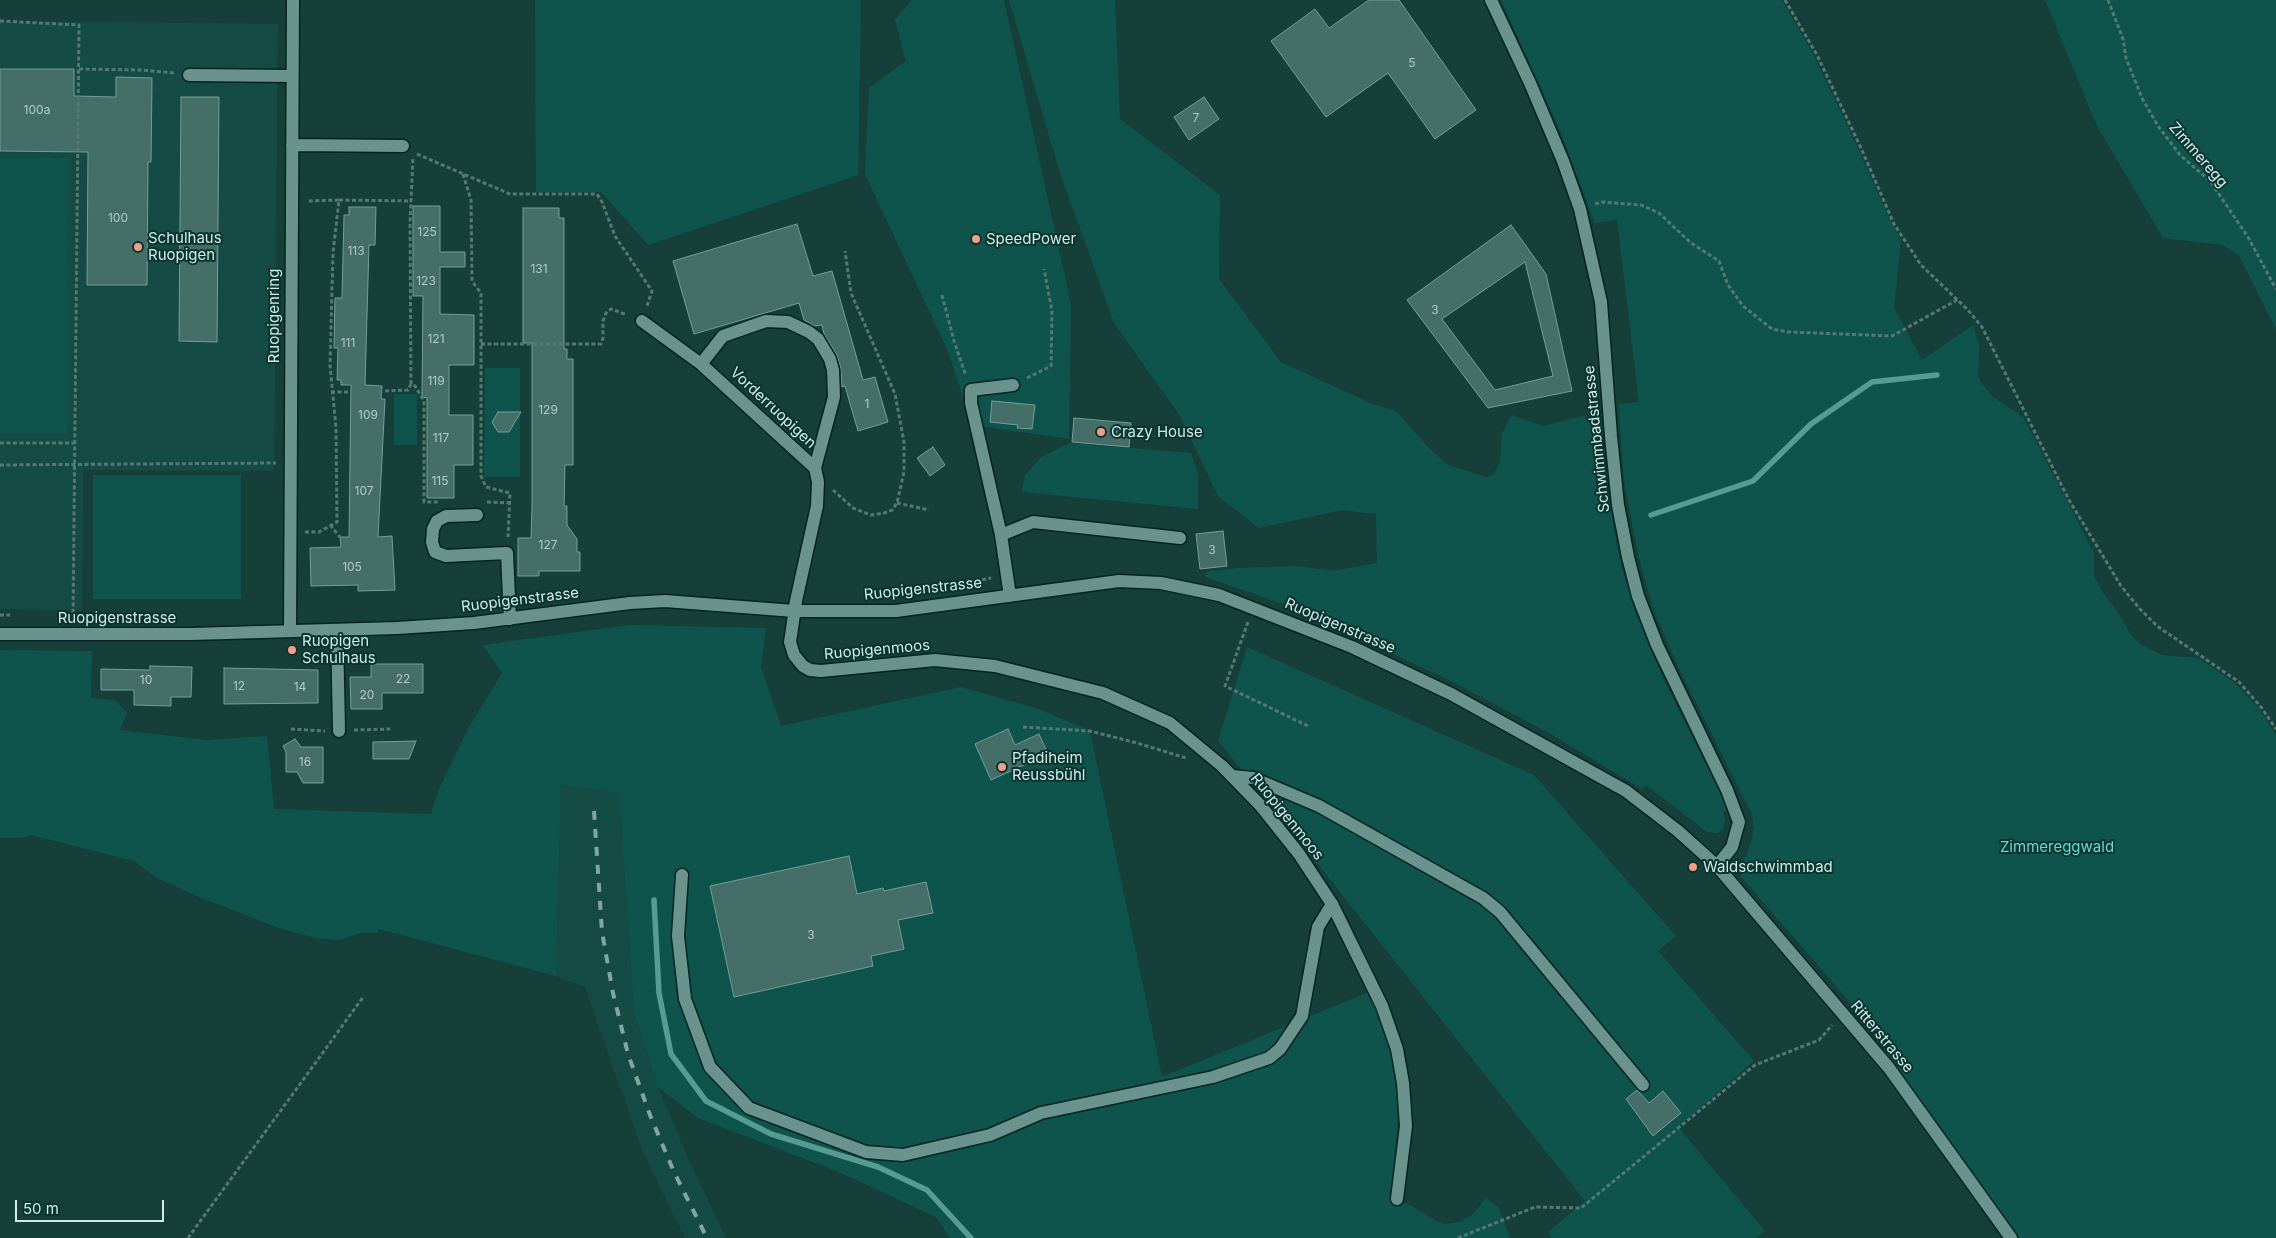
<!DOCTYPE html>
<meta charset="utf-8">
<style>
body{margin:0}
#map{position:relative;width:2276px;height:1238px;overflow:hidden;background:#163f3a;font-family:Inter,sans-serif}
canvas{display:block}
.scale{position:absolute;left:15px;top:1200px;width:149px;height:22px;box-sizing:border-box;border:2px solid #d3e9e5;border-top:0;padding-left:6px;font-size:15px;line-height:18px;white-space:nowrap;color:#d3e9e5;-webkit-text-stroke:4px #093530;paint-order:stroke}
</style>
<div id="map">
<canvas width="2276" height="1238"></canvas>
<div class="scale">50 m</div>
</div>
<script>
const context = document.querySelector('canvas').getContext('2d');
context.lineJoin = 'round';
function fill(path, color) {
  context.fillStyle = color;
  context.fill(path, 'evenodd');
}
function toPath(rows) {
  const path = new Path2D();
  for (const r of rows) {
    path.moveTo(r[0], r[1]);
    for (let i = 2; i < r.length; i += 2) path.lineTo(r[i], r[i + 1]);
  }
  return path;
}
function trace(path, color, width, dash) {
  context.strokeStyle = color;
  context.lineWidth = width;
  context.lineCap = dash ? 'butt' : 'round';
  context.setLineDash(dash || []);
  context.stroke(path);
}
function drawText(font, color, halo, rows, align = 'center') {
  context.font = font + ' Inter,sans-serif';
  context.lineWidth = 4;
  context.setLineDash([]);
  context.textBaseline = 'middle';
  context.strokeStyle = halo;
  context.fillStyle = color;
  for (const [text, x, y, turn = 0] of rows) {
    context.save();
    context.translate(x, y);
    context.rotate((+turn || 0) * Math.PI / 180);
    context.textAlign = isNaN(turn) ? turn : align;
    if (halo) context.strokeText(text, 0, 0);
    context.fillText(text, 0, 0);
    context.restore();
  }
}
fill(toPath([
 [0,21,278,24,274,471,83,470,82,610,0,609],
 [561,784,619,792,634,1012,658,1087,689,1160,726,1238,685,1238,642,1150,585,987,556,976]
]), '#154b45');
fill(toPath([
 [535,0,861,0,858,175,648,245,601,192,536,192],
 [912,0,1004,0,1071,304,1069,439,972,425,947,349,865,174,869,88,906,61,895,20],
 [1009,0,1115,0,1120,119,1220,195,1219,279,1281,362,1370,403,1396,411,1428,447,1448,465,1486,477,1494,474,1500,461,1502,433,1512,415,1543,426,1582,416,1597,419,1600,423,1614,531,1621,565,1634,609,1662,676,1728,809,1723,812,1725,819,1723,829,1717,833,1707,832,1646,785,1642,789,1549,733,1449,680,1294,608,1206,577,1206,572,1239,568,1297,566,1333,571,1377,563,1376,514,1342,510,1259,528,1218,496,1180,416,1114,323,1059,170],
 [1501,0,1782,0,1814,56,1856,144,1889,218,1901,239,1894,308,1922,360,1973,325,1979,345,1978,376,1981,383,1993,397,2023,417,2094,553,2094,576,2103,593,2115,608,2132,636,2142,645,2162,655,2198,658,2234,682,2261,711,2276,735,2276,1238,2011,1238,1889,1068,1884,1041,1741,877,1741,868,1751,842,1754,828,1752,815,1679,668,1654,611,1638,555,1624,480,1618,404,1639,402,1617,220,1595,223,1560,130],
 [2045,0,2276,0,2276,329,2238,254,2222,245,2163,238,2097,126],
 [0,158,68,158,67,434,0,434],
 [485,368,520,368,520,477,484,477],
 [394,394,417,394,417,445,394,445],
 [1070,443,1191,453,1198,474,1198,509,1022,492,1025,475,1041,457],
 [93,475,241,475,241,599,93,599],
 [629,625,766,628,761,667,781,726,961,687,1039,709,1090,731,1162,1077,1369,992,1380,1016,1394,1068,1397,1091,1398,1117,1391,1199,1412,1206,1438,1222,1445,1224,1460,1222,1472,1215,1486,1198,1499,1208,1510,1238,950,1238,936,1217,839,1172,698,1118,658,1087,634,1012,619,792,561,785,556,976,379,929,377,933,361,933,339,940,315,938,279,928,199,897,157,878,134,861,31,835,21,838,0,838,0,650,92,651,91,698,115,700,127,713,120,730,206,740,267,736,274,809,431,814,438,791,469,727,502,673,483,645],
 [1247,647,1534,775,1676,936,1658,951,1754,1061,1678,1127,1765,1231,1756,1238,1552,1238,1548,1232,1585,1201,1301,843,1218,741]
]), '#0f544c');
trace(toPath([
 [1651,515,1753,481,1811,424,1872,382,1937,375],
 [654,900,659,993,671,1054,706,1101,771,1134,878,1167,927,1190,971,1238]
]), '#579b93', 5.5);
const building = toPath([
 [1369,0,1399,0,1476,110,1435,139,1388,73,1326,117,1271,41,1315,9,1329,28,1369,0],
 [0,69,74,69,74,96,116,97,116,77,152,78,151,162,148,162,147,285,87,285,88,152,0,151,0,69],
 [181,97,219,97,217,342,179,341,181,97],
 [1204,97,1219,119,1189,140,1174,117,1204,97],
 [413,206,440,206,440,252,465,252,465,267,440,267,440,314,474,315,474,365,449,365,449,415,473,415,473,465,454,465,454,498,427,498,427,398,422,397,423,296,413,296,413,206],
 [349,207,376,207,375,245,369,245,365,385,382,386,381,399,385,399,378,537,392,536,395,590,358,591,358,585,311,586,310,548,341,547,340,537,349,537,351,385,341,385,341,380,337,380,338,348,334,348,335,298,342,298,344,215,349,215,349,207],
 [523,208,559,208,559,218,564,218,564,349,567,349,567,359,573,359,573,465,565,465,564,506,567,506,567,525,577,539,577,552,580,552,580,571,539,571,539,576,518,576,518,538,531,538,532,506,532,343,523,343,523,208],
 [797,224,813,276,832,271,863,380,875,377,888,422,858,431,845,386,842,387,841,369,837,355,824,334,822,325,815,326,804,320,799,303,694,334,673,261,797,224],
 [1511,225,1546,274,1572,391,1488,408,1407,300,1511,225],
 [1525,262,1553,376,1495,390,1442,319,1525,262],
 [992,401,1035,405,1032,429,1017,428,1018,425,990,422,992,401],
 [498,412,521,412,509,432,498,432,492,422,498,412],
 [1074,418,1131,423,1129,447,1072,442,1074,418],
 [933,447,945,465,930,476,917,458,933,447],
 [1223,531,1227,566,1200,569,1196,534,1223,531],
 [371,664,423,664,423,693,382,693,382,709,351,709,350,677,371,677,371,664],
 [150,666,192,667,191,697,171,697,171,706,134,705,134,690,101,690,101,669,150,670,150,666],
 [224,668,318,670,318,703,224,704,224,668],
 [1008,729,1015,745,1039,734,1048,754,991,780,975,744,1008,729],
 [295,739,301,747,323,747,323,783,303,783,297,772,286,772,286,752,283,746,295,739],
 [416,741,409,759,373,759,373,742,416,741],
 [849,856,857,894,883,888,884,891,926,882,933,913,898,920,904,949,871,956,873,966,734,997,710,886,849,856],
 [1637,1090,1649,1103,1663,1091,1681,1113,1653,1136,1626,1099,1637,1090]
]);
fill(building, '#456e68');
trace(building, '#749e97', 1);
const minor = toPath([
 [1491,0,1530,83,1563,161,1580,209,1601,302,1611,436,1618,505,1628,557,1638,596,1657,645,1727,790,1739,822,1732,847,1717,866],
 [189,75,292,76],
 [292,145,403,146],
 [642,321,701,364,815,468,818,482,817,506,796,601,790,642,794,655,803,666,810,670,821,671,935,660,995,666,1103,693,1170,723,1222,766,1260,805,1299,854,1332,904,1382,1006,1397,1049,1403,1083,1406,1126,1397,1199],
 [701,364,723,336,766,321,788,322,809,332,818,339,830,359,833,370,834,397,815,468],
 [477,515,446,516,437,521,433,529,432,542,435,552,446,556,507,553,510,619],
 [1001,535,971,403,971,390,1013,385],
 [1010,596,1001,535,1033,522,1180,538],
 [337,630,339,731],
 [290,631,293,0],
 [0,634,192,634,397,628,474,623,630,603,665,601,794,611,896,611,1119,581,1161,583,1219,595,1352,647,1451,694,1626,791,1678,831,1717,866,1889,1068,2011,1238],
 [1232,776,1253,778,1319,806,1483,898,1500,912,1643,1085],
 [682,875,678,936,685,999,710,1067,749,1108,866,1152,903,1155,990,1135,1041,1113,1213,1077,1269,1058,1280,1049,1302,1016,1318,927,1332,904]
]);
trace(minor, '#042421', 15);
trace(toPath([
 [1785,0,1817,55,1861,148,1894,224,1921,265,1968,310,1982,327,2069,500,2121,586,2140,609,2157,626,2239,682,2261,707,2276,729],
 [2108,0,2123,39,2126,58,2142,98,2158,126,2180,155,2210,181,2248,237,2276,289],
 [0,21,79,25,73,619],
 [79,69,142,70,174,73],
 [417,154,510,194,597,194,602,202,615,236,652,291,647,306],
 [463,174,471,200,472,281,481,293,481,476,486,487,510,493,508,537],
 [339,200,412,201],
 [1595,204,1602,202,1641,205,1659,213,1691,243,1719,261,1728,285,1743,306,1772,329,1789,332,1892,336,1957,300],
 [942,295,954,341,966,376],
 [481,344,601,344,603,338,603,321,606,313,611,309,627,315],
 [1027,378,1051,366,1052,311,1044,269],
 [411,384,410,222,413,157],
 [385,391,408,390,411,384,415,386,424,401,424,502,438,502],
 [331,392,350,392],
 [0,443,75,443],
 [0,465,276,463],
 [833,490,853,508,871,515,884,513,892,510,897,503,904,472,904,442,895,394,851,293,845,251],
 [487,502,510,503],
 [897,503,929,510],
 [330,525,340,537],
 [305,532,319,532,337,522,336,428,330,365,333,253,339,200,307,201],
 [963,584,991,578],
 [0,615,10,615],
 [1248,622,1225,686,1308,726],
 [1023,727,1090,731,1137,743,1186,758],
 [291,729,325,731],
 [354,730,390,729],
 [188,1238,364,996],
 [1458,1238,1535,1207,1581,1208,1755,1065,1819,1040,1832,1025]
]), '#557873', 3, [4, 2.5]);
trace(minor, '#6a938d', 12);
trace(toPath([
 [594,811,602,932,613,993,628,1054,650,1115,674,1172,707,1238]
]), '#86a39f', 4, [9, 9]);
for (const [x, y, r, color] of [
 [976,239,5,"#f49e8a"],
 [138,247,5,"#f49e8a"],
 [1101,432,5,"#f49e8a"],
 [292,650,5,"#f49e8a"],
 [1002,767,5,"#f49e8a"],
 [1693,867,5,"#f49e8a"]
]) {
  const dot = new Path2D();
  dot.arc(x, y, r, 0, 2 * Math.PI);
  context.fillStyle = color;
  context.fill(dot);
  trace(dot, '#093530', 2);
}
drawText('12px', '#b0cac6', null, [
 ["5",1412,63],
 ["100a",37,110],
 ["7",1196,118],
 ["100",118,218],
 ["125",427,232],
 ["113",356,251],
 ["131",539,269],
 ["123",426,281],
 ["3",1435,310],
 ["121",436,339],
 ["111",348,343],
 ["119",436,381],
 ["1",867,404],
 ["129",548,410],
 ["109",368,415],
 ["117",441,438],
 ["115",440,481],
 ["107",364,491],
 ["127",548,545],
 ["3",1212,550],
 ["105",352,567],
 ["22",403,679],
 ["10",146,680],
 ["12",239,686],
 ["14",300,687],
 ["20",367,695],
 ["16",305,762],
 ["3",811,935]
]);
drawText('15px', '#d3e9e5', '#093530', [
 ["Zimmeregg",2198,155,49],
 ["Ruopigenring",274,316,-90],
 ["Vorderruopigen",773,408,43],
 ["Schwimmbadstrasse",1597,439,-96],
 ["Ruopigenstrasse",923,589,-6],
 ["Ruopigenstrasse",520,600,-7],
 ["Ruopigenstrasse",117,618],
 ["Ruopigenstrasse",1340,626,23],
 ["Ruopigenmoos",877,650,-5],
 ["Ruopigenmoos",1287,817,51],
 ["Ritterstrasse",1882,1037,50]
]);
drawText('15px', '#d3e9e5', '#093530', [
 ["Schulhaus",148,238],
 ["Ruopigen",148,255],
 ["SpeedPower",986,239],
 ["Crazy House",1111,432],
 ["Ruopigen",302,641],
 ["Schulhaus",302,658],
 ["Pfadiheim",1012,758],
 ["Reussbühl",1012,775],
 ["Waldschwimmbad",1703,867]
], 'left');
drawText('15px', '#60dccb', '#093530', [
 ["Zimmereggwald",2057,847]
]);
</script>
